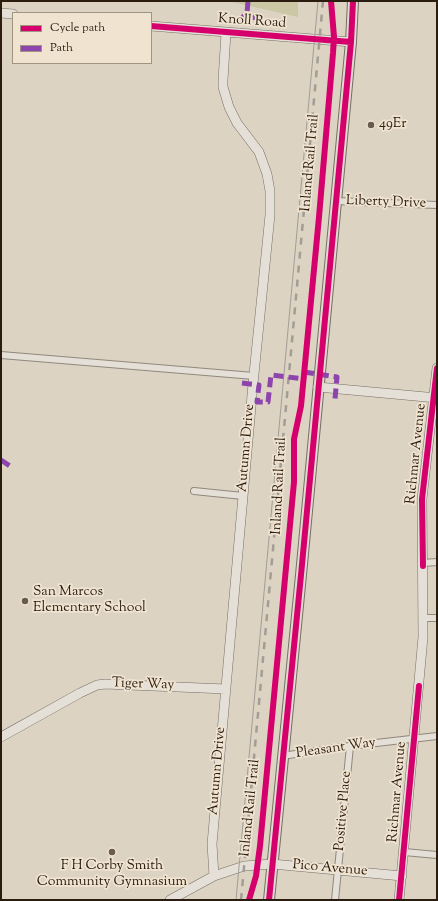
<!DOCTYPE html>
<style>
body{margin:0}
#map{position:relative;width:438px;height:901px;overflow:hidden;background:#ddd3c3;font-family:"Sorts Mill Goudy",serif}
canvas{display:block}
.frame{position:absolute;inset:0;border:2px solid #2a1c0f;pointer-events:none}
.legend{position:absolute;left:12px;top:12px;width:140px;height:52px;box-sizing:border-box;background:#f0e4d1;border:1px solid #a19483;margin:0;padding:5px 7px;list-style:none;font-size:12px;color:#2a1c0f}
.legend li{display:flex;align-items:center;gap:8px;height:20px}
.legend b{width:20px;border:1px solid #a19483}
</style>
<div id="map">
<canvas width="438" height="901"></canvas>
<div class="frame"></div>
<ul class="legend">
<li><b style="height:5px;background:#d6006c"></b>Cycle path</li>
<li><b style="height:5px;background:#8e44ad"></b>Path</li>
</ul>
</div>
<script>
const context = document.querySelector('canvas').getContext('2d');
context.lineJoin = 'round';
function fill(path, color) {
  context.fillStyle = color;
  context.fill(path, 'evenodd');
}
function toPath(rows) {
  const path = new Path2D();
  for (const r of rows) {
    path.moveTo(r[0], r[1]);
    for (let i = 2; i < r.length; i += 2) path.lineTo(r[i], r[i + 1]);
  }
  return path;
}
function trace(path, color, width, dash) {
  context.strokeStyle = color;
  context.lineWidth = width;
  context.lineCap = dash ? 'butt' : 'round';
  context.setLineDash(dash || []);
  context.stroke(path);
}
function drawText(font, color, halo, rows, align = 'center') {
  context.font = font + ' "Sorts Mill Goudy",serif';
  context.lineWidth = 3.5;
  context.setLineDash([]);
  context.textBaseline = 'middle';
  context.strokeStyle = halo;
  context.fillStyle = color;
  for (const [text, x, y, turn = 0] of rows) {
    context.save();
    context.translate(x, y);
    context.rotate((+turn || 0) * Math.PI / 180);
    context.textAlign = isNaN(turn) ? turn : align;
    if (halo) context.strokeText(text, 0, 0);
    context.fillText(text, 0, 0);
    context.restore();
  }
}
fill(toPath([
 [228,1,298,1,298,17]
]), '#cbc6a4');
const street = toPath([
 [335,201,437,205],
 [1,355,254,376],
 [194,491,243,496],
 [423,563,437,562],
 [423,618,437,618],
 [282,756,350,746,437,736],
 [404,852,437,855],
 [335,900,350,746]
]);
const secondary = toPath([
 [1,13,13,14],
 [151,26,351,42],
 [318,387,437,398],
 [1,737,80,693,97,685,105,684,226,689],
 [214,876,212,844,253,384,270,215,270,191,267,174,259,152,237,123,229,107,223,87,223,80,226,33],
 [170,900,214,876,244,866,272,864,402,876],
 [399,900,423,637,422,499,437,368]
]);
const primary = toPath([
 [269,900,301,575,351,42,353,1]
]);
trace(street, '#8f887d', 8);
trace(secondary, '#766e65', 10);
trace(primary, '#766e65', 12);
trace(street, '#e5e0d7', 6);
trace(secondary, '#e5e0d7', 9);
trace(primary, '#e0dad1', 10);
trace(toPath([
 [236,900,318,1]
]), '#a29d95', 1);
trace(toPath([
 [241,900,323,1]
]), '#a29d95', 2.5, [7, 7]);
trace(toPath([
 [248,1,247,13,242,18,267,17],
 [304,372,337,377,335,399],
 [242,383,259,385,257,402,268,402,271,375,304,379],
 [1,460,13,468]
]), '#8e44ad', 5, [10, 5]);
trace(toPath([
 [151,26,351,42],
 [423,566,422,499,437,368],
 [249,900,256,876,260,846,294,482,294,439,301,406,319,217,333,53,334,37,331,1],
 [269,900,301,575,351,42,353,1],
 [399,900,419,686]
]), '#d6006c', 6);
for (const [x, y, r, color] of [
 [371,125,4,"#695c4e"],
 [25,601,4,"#695c4e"],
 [112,852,4,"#695c4e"]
]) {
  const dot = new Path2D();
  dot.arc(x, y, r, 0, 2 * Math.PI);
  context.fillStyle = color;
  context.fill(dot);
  trace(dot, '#f0e4d1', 1.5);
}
drawText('14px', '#2a1c0f', '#f0e4d1', [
 ["Knoll Road",252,22,4],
 ["Inland Rail Trail",311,163,-85],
 ["Liberty Drive",386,203,2],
 ["Autumn Drive",247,448,-85],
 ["Richmar Avenue",417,454,-84],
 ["Inland Rail Trail",280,486,-87],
 ["Tiger Way",143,685,2],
 ["Pleasant Way",336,749,-8],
 ["Autumn Drive",218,771,-85],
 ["Richmar Avenue",398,792,-85],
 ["Inland Rail Trail",251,808,-84],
 ["Positive Place",344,811,-85],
 ["Pico Avenue",330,869,5]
]);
drawText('14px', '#2a1c0f', '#f0e4d1', [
 ["49Er",379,125],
 ["San Marcos",33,593],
 ["Elementary School",33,609],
 ["F H Corby Smith",112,867,"center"],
 ["Community Gymnasium",112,883,"center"]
], 'left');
</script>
